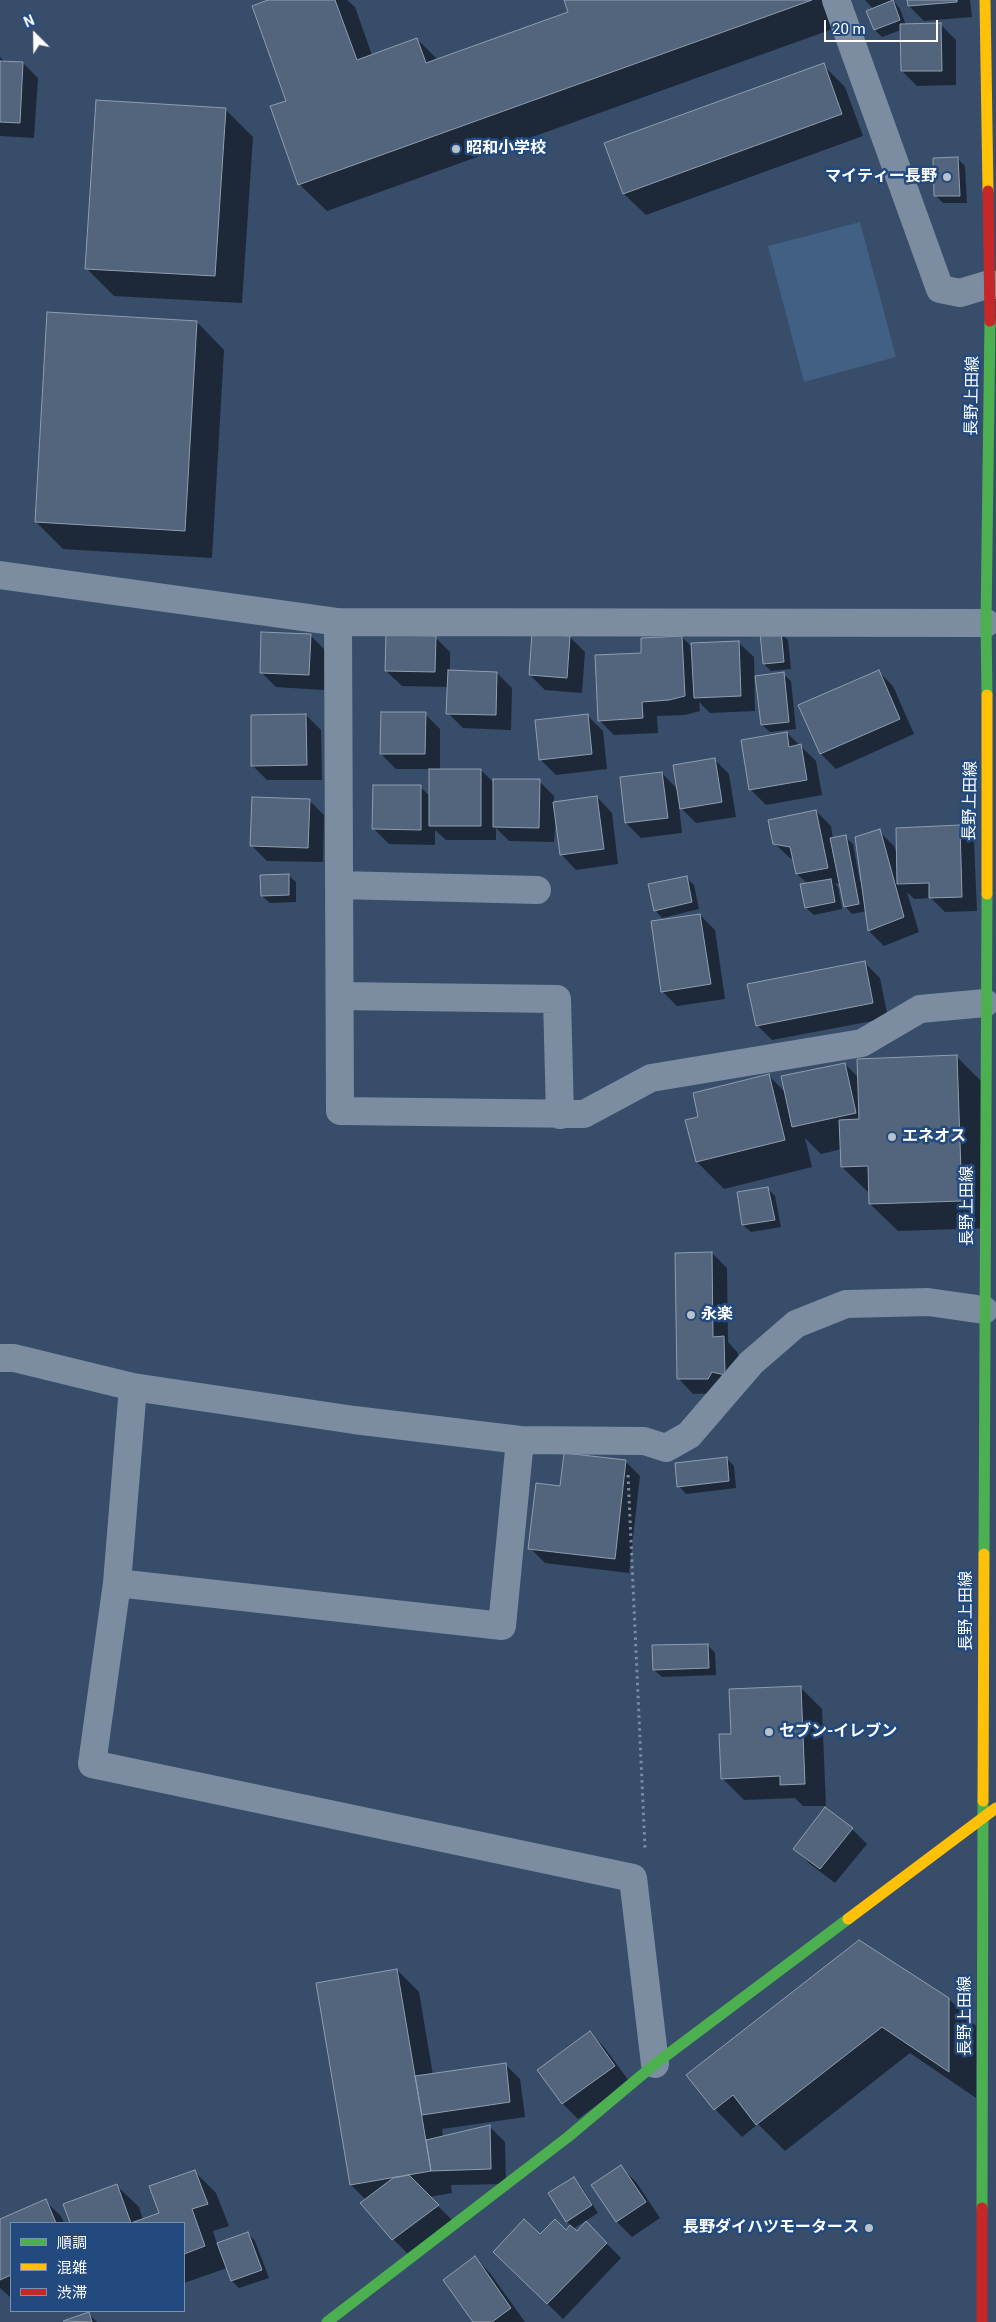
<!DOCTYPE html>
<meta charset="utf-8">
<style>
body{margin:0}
#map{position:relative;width:996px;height:2322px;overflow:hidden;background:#374d6a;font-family:Roboto,"Noto Sans JP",sans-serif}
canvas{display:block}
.legend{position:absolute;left:10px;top:2222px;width:175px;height:90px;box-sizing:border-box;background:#224a7f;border:1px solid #7a92b2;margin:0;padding:6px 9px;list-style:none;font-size:15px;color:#fff}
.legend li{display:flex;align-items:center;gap:10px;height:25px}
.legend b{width:25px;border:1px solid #7a92b2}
.north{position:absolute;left:10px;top:10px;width:50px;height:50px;-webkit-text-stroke:4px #224a7f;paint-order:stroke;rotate:337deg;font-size:14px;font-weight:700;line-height:20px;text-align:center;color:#fff}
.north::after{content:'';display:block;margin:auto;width:18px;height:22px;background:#fff;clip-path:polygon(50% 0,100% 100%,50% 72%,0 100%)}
.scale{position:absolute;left:824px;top:20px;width:114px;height:22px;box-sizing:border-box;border:2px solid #fff;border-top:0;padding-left:6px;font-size:15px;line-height:18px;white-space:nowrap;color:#fff;-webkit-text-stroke:4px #224a7f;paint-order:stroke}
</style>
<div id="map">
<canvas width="996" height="2322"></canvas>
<ul class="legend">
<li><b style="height:6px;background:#4caf50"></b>順調</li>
<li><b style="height:6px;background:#ffc107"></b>混雑</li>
<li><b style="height:6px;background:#c62828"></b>渋滞</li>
</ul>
<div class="north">N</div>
<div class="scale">20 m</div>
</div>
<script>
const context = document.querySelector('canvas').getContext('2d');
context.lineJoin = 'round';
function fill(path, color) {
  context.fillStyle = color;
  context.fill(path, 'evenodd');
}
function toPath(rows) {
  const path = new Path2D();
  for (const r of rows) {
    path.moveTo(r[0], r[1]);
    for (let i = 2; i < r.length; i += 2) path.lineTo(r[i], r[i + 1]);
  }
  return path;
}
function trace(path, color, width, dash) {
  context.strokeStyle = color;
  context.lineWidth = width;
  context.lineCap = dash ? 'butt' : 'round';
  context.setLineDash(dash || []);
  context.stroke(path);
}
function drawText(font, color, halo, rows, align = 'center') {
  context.font = font + ' Roboto,"Noto Sans JP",sans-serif';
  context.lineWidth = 5;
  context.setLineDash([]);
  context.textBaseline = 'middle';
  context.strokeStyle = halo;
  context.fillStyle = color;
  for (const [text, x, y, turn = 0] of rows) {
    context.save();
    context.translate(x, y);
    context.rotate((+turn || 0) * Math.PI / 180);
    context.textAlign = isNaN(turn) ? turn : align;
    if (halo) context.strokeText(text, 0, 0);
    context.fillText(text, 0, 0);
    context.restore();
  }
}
fill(toPath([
 [860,222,896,357,804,382,768,246]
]), '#425f84');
fill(toPath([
 [267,0,347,0,355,7,372,55,417,39,438,60,570,13,566,0,831,0,841,26,327,211,299,184,288,102],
 [865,0,893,0,900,9,906,25,940,24,956,40,956,85,917,86,902,71,901,30,882,37,875,30,868,11,873,9],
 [909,0,970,0,972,17,924,21,909,6],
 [0,57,5,62,23,63,38,78,34,138,0,136],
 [823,65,845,87,863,136,646,215,624,194,606,144],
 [225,109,253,137,242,303,114,296,86,268],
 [958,159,965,166,967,203,943,203,936,196],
 [197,322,224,350,212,558,63,549,36,522],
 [780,633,788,640,791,669,771,671,764,664],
 [310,635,325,650,324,690,276,687,261,672],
 [435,637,450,652,450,671,497,673,512,688,511,730,463,728,448,713,448,687,402,686,386,671],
 [570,637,585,652,582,693,545,690,530,675],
 [682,637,693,648,738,642,754,657,755,711,710,713,699,702,700,711,685,715,657,716,658,733,614,735,599,720],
 [878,671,893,686,914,734,836,769,821,754],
 [783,674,791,681,796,729,770,732,762,725],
 [425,714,440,729,440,770,481,770,495,784,539,781,554,796,554,803,597,797,612,813,618,864,576,870,561,854,556,816,554,842,509,841,496,828,496,840,446,840,435,830,435,845,389,844,374,829,420,787,431,797,431,769,396,769,381,754],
 [306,715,321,730,322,780,267,780,252,765],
 [588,716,603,731,607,769,556,775,541,760,537,721],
 [787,733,816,761,822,795,766,805,751,790],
 [714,759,729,774,736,817,696,823,679,806,682,833,641,838,626,823,662,773,678,790],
 [309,800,324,815,323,862,267,861,252,846],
 [816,811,831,826,833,839,845,837,853,844,860,882,862,881,879,831,894,846,897,854,959,827,974,842,977,911,945,912,931,898,914,899,907,892,919,932,884,946,869,931,867,911,852,914,845,906,840,883,835,884,838,887,842,909,814,915,806,908,808,884,797,874,794,859,790,858,774,843],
 [288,875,296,882,296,902,270,903,262,896],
 [686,878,694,885,699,909,662,918,655,910],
 [700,915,715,930,725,999,677,1006,662,991],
 [865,963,880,978,888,1018,772,1040,757,1025],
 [957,1057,984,1084,989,1228,898,1231,870,1204,870,1194,842,1167,842,1149,821,1154,805,1138,812,1167,724,1189,697,1162,700,1118,769,1076,786,1093,845,1064,859,1078],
 [767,1188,775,1196,781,1227,751,1232,743,1225,738,1193],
 [712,1253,727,1268,728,1342,738,1353,739,1389,723,1393,693,1394,678,1378],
 [726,1458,734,1466,736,1488,686,1494,679,1486],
 [625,1461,640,1476,629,1573,545,1563,530,1548,561,1488],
 [708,1645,715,1653,716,1675,662,1677,654,1670],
 [800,1687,822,1709,826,1806,803,1806,795,1798,744,1800,722,1778,733,1735],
 [852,1829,867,1844,835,1883,810,1864,795,1849],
 [397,1970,419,1992,433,2075,505,2064,520,2079,525,2117,442,2129,443,2138,490,2127,505,2142,506,2184,451,2185,452,2193,429,2197,453,2221,408,2254,393,2239,366,2200,351,2185],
 [949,1999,976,2026,976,2098,910,2053,785,2151,758,2124,742,2137,715,2109,688,2075],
 [589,2032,604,2047,629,2081,578,2119,563,2104,538,2070],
 [621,2167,636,2182,660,2218,632,2237,617,2222,592,2186],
 [194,2171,216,2193,229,2226,213,2231,217,2244,248,2233,255,2241,269,2278,239,2288,232,2281,227,2268,184,2283,184,2223,72,2223,65,2205,117,2186,139,2207,143,2220,161,2214],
 [574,2178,581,2186,598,2213,573,2229,577,2233,586,2223,621,2258,563,2319,494,2252,540,2236,566,2232,571,2226,567,2221],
 [45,2201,61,2216,64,2223,11,2223,10,2297,0,2288,0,2220],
 [475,2258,490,2273,525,2322,474,2322],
 [88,2313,97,2322,64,2321]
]), '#0007');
const building = toPath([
 [268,0,335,0,357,60,417,38,426,63,568,12,564,0,812,0,298,185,270,106,286,101,252,6,268,0],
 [893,0,900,20,874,30,866,11,893,0],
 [907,0,957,0,957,2,908,6,907,0],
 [941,23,942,71,901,71,900,24,941,23],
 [0,61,23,62,20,123,0,122,0,61],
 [824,63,842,114,623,194,604,143,824,63],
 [96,100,226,108,215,276,85,269,96,100],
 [958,157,960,196,934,196,933,158,958,157],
 [47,312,197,321,185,531,35,522,47,312],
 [781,631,784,662,763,664,760,633,781,631],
 [261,632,311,634,309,675,260,673,261,632],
 [532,634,570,636,567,678,529,675,532,634],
 [386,635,436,636,435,672,385,671,386,635],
 [682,636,685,696,669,700,642,702,643,718,598,721,595,655,641,653,641,638,682,636],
 [739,641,741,696,694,698,691,643,739,641],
 [448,670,497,672,496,715,446,714,448,670],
 [879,670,900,719,820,754,798,705,879,670],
 [784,672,789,722,761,725,755,676,784,672],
 [381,712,426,712,425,754,380,754,381,712],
 [306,714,307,765,251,766,251,715,306,714],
 [588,714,592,754,539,760,535,720,588,714],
 [787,732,789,747,801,744,807,780,749,790,741,740,787,732],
 [715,758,722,802,680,809,673,765,715,758],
 [429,769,481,769,481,826,429,826,429,769],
 [662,772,668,818,625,823,620,777,662,772],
 [493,779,540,779,539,828,493,827,493,779],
 [373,785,421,785,421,830,372,829,373,785],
 [597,796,604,849,560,855,553,802,597,796],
 [252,797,310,799,308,848,250,846,252,797],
 [816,810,828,868,796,874,790,847,773,844,768,820,816,810],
 [960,825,962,897,929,898,929,883,897,884,896,828,960,825],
 [880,829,904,917,868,931,855,837,880,829],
 [846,835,859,904,844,907,830,838,846,835],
 [289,874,289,895,261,896,260,875,289,874],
 [687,876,692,902,654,911,648,884,687,876],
 [831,879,835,902,805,908,800,884,831,879],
 [700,914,711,984,661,992,651,921,700,914],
 [865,961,873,1003,756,1026,747,984,865,961],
 [957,1055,962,1201,869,1204,868,1166,841,1167,839,1120,859,1119,857,1059,957,1055],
 [845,1063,856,1113,792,1127,781,1076,845,1063],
 [769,1074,785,1140,696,1162,685,1120,698,1117,693,1093,769,1074],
 [768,1187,775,1220,742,1225,737,1192,768,1187],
 [712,1252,713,1337,724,1336,725,1375,712,1372,708,1379,677,1379,675,1253,712,1252],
 [564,1453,626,1460,615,1559,528,1549,536,1483,560,1486,564,1453],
 [727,1457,729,1481,677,1487,675,1463,727,1457],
 [708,1644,709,1668,653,1670,652,1645,708,1644],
 [801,1686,805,1784,780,1785,780,1776,721,1779,719,1734,731,1734,729,1689,801,1686],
 [825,1807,853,1828,820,1869,793,1849,825,1807],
 [859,1940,949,1998,949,2072,882,2027,756,2125,733,2095,714,2110,686,2075,859,1940],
 [397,1969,431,2171,350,2185,316,1983,397,1969],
 [590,2031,615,2066,562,2104,537,2070,590,2031],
 [506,2063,510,2102,422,2115,415,2076,506,2063],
 [490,2125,491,2169,431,2171,426,2140,490,2125],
 [621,2165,646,2202,616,2222,591,2185,621,2165],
 [195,2170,208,2204,192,2209,205,2246,184,2254,184,2223,70,2223,63,2204,117,2184,131,2223,159,2213,149,2186,195,2170],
 [409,2175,439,2205,392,2240,360,2203,393,2178,409,2175],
 [574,2177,592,2205,566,2222,548,2193,574,2177],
 [46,2199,56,2223,11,2223,11,2275,0,2280,0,2219,46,2199],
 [524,2219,540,2234,555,2219,566,2230,570,2225,577,2231,586,2221,607,2243,547,2304,493,2252,524,2219],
 [248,2232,262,2270,231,2281,217,2243,248,2232],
 [475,2256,511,2308,492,2322,473,2322,443,2280,475,2256],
 [89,2312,92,2322,63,2321,89,2312]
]);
fill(building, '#52657c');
trace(building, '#909daf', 1);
trace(toPath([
 [628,1475,645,1848]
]), '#7d8da1', 3, [2.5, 4]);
trace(toPath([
 [836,0,940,289,960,293,990,284,996,285],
 [0,575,338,622,986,623],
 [338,622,340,1111,584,1114,651,1078,862,1043,920,1009,985,1003],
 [339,885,537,890],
 [340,996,557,999,560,1115],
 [0,1358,14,1358,133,1387,354,1420,520,1440,644,1441,666,1448,689,1435,751,1363,796,1324,846,1304,928,1302,984,1310],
 [133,1387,117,1583,92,1764,633,1878,655,2064],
 [117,1583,502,1626,520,1440]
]), '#7d8da1', 28);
trace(toPath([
 [987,695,986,623,990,321],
 [984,1554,987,894],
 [982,2208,983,1801],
 [327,2322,568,2137,655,2064,848,1919]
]), '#4caf50', 11);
trace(toPath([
 [985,0,988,191],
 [987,894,987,695],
 [983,1801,984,1554],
 [848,1919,996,1808]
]), '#ffc107', 11);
trace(toPath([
 [988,191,990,321],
 [982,2322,982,2208]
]), '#c62828', 11);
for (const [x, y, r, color] of [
 [456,149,5,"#b9c1cb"],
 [947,177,5,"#b9c1cb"],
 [892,1137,5,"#b9c1cb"],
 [691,1315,5,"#b9c1cb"],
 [769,1732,5,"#b9c1cb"],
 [869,2228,5,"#b9c1cb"]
]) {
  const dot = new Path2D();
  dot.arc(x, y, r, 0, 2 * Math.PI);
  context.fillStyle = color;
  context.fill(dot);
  trace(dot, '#224a7f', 2);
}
drawText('bold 16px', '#fff', '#224a7f', [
 ["昭和小学校",466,149],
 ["マイティー長野",937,177,"right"],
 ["エネオス",902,1137],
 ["永楽",701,1315],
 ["セブン-イレブン",779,1732],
 ["長野ダイハツモータース",859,2228,"right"]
], 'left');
drawText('16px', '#fff', '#224a7f', [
 ["長野上田線",973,396,-89],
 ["長野上田線",971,801,-89],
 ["長野上田線",968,1206,-90],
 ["長野上田線",967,1611,-90],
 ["長野上田線",966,2016,-90]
]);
</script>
